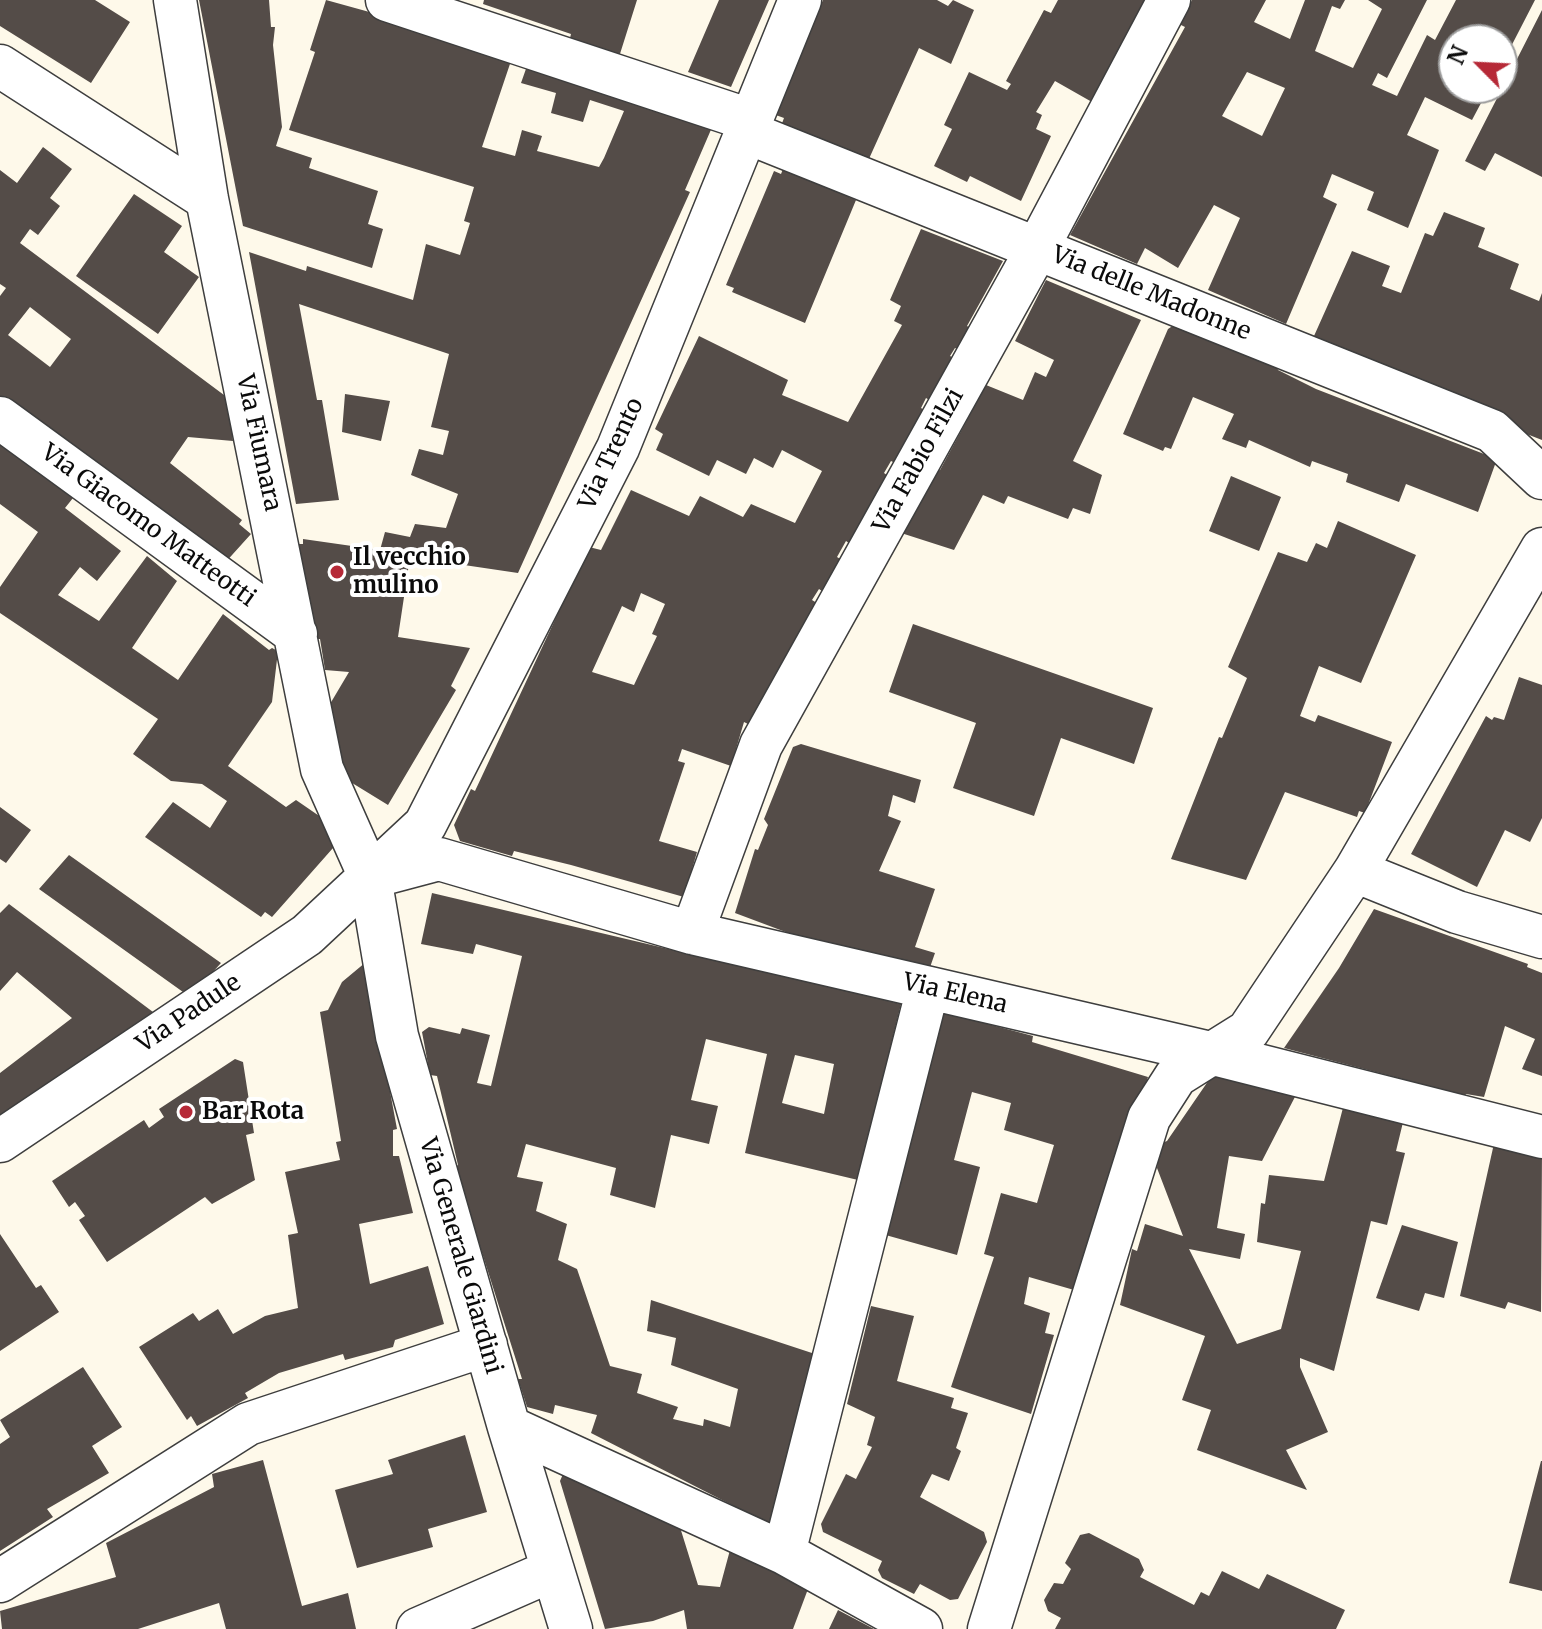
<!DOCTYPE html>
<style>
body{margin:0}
#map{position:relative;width:1542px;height:1629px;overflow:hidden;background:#fef9ea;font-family:Merriweather,serif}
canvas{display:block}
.north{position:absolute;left:1438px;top:24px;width:80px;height:80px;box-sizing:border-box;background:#fff;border:2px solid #9d9d9d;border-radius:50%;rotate:294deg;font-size:22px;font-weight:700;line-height:32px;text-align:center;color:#0b0b0b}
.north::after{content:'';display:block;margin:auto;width:28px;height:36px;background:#b62937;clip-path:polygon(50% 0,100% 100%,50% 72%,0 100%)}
</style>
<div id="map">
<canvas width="1542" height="1629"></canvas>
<div class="north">N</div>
</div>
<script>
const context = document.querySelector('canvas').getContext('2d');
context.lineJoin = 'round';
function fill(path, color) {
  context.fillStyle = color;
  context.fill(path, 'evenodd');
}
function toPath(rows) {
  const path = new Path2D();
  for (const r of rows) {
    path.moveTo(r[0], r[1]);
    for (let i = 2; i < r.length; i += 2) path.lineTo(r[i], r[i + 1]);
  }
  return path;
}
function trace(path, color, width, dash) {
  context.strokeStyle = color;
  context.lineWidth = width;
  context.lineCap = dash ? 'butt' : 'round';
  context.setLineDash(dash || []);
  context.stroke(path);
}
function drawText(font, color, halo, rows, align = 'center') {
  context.font = font + ' Merriweather,serif';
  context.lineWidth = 8;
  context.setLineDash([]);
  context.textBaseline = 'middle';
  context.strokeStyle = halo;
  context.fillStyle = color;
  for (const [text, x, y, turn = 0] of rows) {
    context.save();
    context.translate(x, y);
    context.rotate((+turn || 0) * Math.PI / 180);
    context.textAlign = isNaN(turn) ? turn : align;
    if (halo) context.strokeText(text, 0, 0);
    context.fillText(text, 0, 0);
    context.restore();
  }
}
fill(toPath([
 [0,0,95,0,130,22,91,83,0,26],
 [199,0,269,0,271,27,275,27,273,45,282,127,276,146,312,158,309,168,378,191,368,224,383,229,372,268,243,226],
 [326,0,514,52,482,147,515,156,522,130,542,136,537,151,599,167,604,158,624,111,590,100,583,122,551,113,556,93,521,83,527,66,713,125,685,190,690,192,518,573,410,557,398,637,470,648,451,686,456,690,388,805,344,778,330,704,349,672,325,670,320,639,312,639,295,544,303,544,303,539,380,550,385,532,410,537,415,524,446,528,458,494,411,475,419,449,443,455,449,431,431,427,449,354,299,304,317,400,322,400,339,500,296,504,249,252,306,271,307,266,413,300,426,244,460,255,470,223,464,221,474,187,289,130,315,52,310,50],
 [484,0,637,0,619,57,569,42,571,34,483,4],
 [719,0,769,0,731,87,688,72],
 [823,0,937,0,948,6,953,0,974,10,951,64,919,48,868,161,781,126,784,118,773,114],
 [1058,0,1150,0,1099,106,1055,81,1036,112,1042,115,1036,129,1051,136,1021,201,970,176,967,182,934,166,952,129,944,125,969,72,1007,90,1011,84,1006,81,1044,10,1051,13],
 [1192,0,1266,0,1254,22,1290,39,1305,0,1345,0,1340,9,1332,6,1315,51,1353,68,1382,9,1368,0,1427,0,1387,78,1378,73,1372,85,1397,96,1427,35,1435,40,1456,0,1535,0,1502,64,1502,40,1454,40,1454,88,1489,88,1472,120,1425,97,1407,135,1439,150,1408,228,1367,210,1374,192,1332,174,1323,197,1337,204,1286,324,1208,290,1240,218,1214,205,1178,268,1145,248,1137,264,1070,235,1185,27,1179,24],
 [1247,72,1285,88,1262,136,1222,116],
 [1542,10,1542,177,1495,153,1485,171,1465,161],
 [43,147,72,169,50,198,60,206,38,235,30,229,20,243,228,398,233,441,188,437,170,463,242,520,239,524,251,534,223,565,0,398,0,296,6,288,0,284,0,170,17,183],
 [30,307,71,339,50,367,8,335],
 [783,169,856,200,805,323,732,292,734,288,726,285,774,171,781,174],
 [134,194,182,226,164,252,199,277,158,334,76,276],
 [1444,212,1485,228,1478,247,1519,264,1510,289,1539,301,1542,293,1542,440,1496,422,1499,412,1314,336,1352,251,1390,266,1382,286,1401,293,1425,233,1433,236],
 [921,229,1003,261,967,326,975,331,963,352,955,348,950,356,958,360,934,403,926,398,921,408,928,412,899,465,891,461,884,473,891,478,853,546,846,541,837,557,845,562,826,594,819,589,812,600,820,605,752,726,744,722,731,766,682,749,678,761,685,763,659,841,697,852,684,897,571,865,514,851,512,856,460,841,454,825,471,789,475,791,589,547,601,550,631,490,689,516,700,496,743,517,751,504,795,523,822,471,782,450,773,468,754,458,746,474,717,460,709,476,656,450,663,434,655,429,699,336,788,380,782,395,848,422,902,325,894,321,901,306,890,300],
 [641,593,665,604,652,634,657,636,634,685,592,672,622,606,634,612],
 [1046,280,1141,320,1073,461,1102,475,1090,514,1073,508,1068,519,1008,496,1004,504,983,495,954,550,898,532,932,472,940,470,986,385,1023,400,1035,372,1046,377,1054,360,1015,341],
 [1177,323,1276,363,1278,370,1316,389,1497,459,1478,512,1406,484,1399,502,1346,482,1348,474,1312,461,1310,467,1249,440,1246,448,1222,439,1234,414,1193,397,1171,449,1165,447,1163,451,1123,434,1168,329],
 [345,394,390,401,381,441,342,432],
 [0,441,73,498,65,508,121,551,97,581,80,567,58,595,99,621,147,556,177,581,132,648,178,680,223,614,269,650,272,648,278,651,272,702,228,766,286,807,296,800,328,822,333,848,272,917,265,912,261,917,145,837,173,802,210,828,227,801,202,784,171,781,133,754,158,719,0,613,0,587,38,532,0,504],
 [1231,476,1281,497,1259,551,1209,531],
 [1338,521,1416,555,1361,683,1319,666,1300,716,1315,722,1318,715,1392,742,1365,813,1359,811,1357,817,1285,792,1246,880,1171,859,1219,737,1222,738,1247,678,1228,667,1278,552,1307,562,1316,543,1327,548],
 [913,624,1153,708,1134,764,1061,738,1034,816,953,788,976,723,889,692],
 [1519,677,1542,685,1542,818,1530,842,1505,830,1477,887,1411,854,1486,716,1492,720,1494,717,1504,720],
 [801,744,921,780,915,803,893,795,888,816,901,821,879,871,935,889,915,947,935,953,928,973,847,955,735,913,755,849,758,850,768,825,764,819,793,747],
 [0,807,31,830,6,863,0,859],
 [69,855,221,963,190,997,39,889],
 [432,893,901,1004,858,1180,745,1153,767,1054,706,1039,691,1100,718,1106,709,1144,671,1135,655,1208,610,1195,616,1168,526,1144,517,1177,543,1182,536,1211,567,1224,558,1260,577,1269,610,1366,642,1374,637,1393,678,1407,673,1419,703,1426,704,1419,730,1427,738,1389,671,1365,676,1338,647,1331,651,1300,815,1354,769,1524,591,1433,597,1415,555,1405,553,1414,527,1407,518,1379,522,1379,472,1221,467,1220,452,1170,458,1165,437,1076,430,1075,422,1032,429,1027,460,1034,462,1028,490,1035,477,1083,491,1086,522,956,476,944,473,954,421,944],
 [795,1055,834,1064,824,1114,782,1103],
 [9,904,165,1021,0,1121,0,1073,72,1018,17,972,0,991,0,913],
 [1374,909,1528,964,1527,967,1542,973,1542,1076,1522,1069,1535,1039,1505,1026,1484,1097,1466,1094,1463,1099,1400,1084,1402,1079,1284,1048,1339,968],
 [366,962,397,1129,393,1130,393,1156,399,1156,413,1213,359,1224,370,1284,428,1266,444,1324,395,1340,393,1347,345,1360,343,1354,279,1373,245,1393,248,1398,197,1426,191,1416,187,1420,139,1347,193,1313,199,1321,218,1309,233,1334,265,1316,298,1308,288,1235,298,1233,285,1172,340,1160,336,1142,341,1141,320,1012,328,1010,342,982],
 [943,1012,1033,1036,1032,1042,1148,1077,1081,1292,1029,1277,1024,1304,1050,1313,1045,1333,1054,1335,1031,1414,951,1387,994,1257,984,1254,1001,1193,1037,1203,1054,1145,1004,1130,1011,1103,972,1092,954,1160,980,1167,957,1255,882,1234],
 [235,1059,243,1062,254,1133,246,1135,255,1180,212,1204,205,1197,107,1262,79,1220,85,1216,75,1202,69,1207,52,1181,144,1120,149,1128,164,1117,159,1109],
 [1213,1074,1298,1091,1262,1161,1229,1156,1217,1228,1245,1234,1240,1259,1189,1249,1237,1344,1281,1329,1301,1251,1257,1242,1261,1203,1265,1204,1269,1175,1324,1181,1345,1100,1406,1110,1396,1151,1405,1153,1387,1225,1371,1221,1334,1371,1300,1358,1300,1367,1328,1432,1286,1450,1307,1490,1197,1450,1211,1410,1182,1400,1205,1336,1120,1305,1132,1249,1137,1251,1145,1224,1183,1236,1157,1168,1159,1144,1167,1141],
 [1495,1139,1542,1151,1541,1312,1508,1302,1505,1309,1460,1296],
 [1402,1225,1458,1242,1444,1298,1425,1293,1419,1311,1376,1298],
 [0,1234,36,1288,41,1285,59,1312,0,1351],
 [871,1306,914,1316,897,1381,954,1398,951,1408,968,1413,956,1448,961,1451,949,1481,932,1474,920,1497,984,1532,987,1542,958,1599,950,1600,920,1584,914,1594,882,1578,878,1570,882,1561,823,1532,821,1524,846,1474,856,1479,872,1447,867,1445,875,1417,847,1404],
 [83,1367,122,1427,92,1446,109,1473,47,1509,53,1517,0,1551,0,1444,10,1437,0,1420],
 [465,1435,487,1512,428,1529,433,1547,357,1568,335,1490,393,1474,388,1460],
 [263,1460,302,1606,348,1593,356,1629,226,1629,219,1603,138,1629,2,1629,0,1611,116,1577,106,1543,214,1487,212,1474],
 [1541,1461,1542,1461,1542,1591,1509,1583],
 [563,1474,679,1524,698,1585,720,1587,730,1550,808,1589,793,1629,687,1629,684,1610,653,1621,605,1629,560,1481],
 [1089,1533,1139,1559,1144,1570,1140,1577,1194,1605,1201,1592,1209,1596,1222,1571,1259,1589,1267,1574,1345,1610,1336,1629,1055,1629,1061,1618,1048,1611,1044,1600,1054,1583,1063,1584,1071,1569,1065,1563,1080,1535],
 [838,1610,874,1629,829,1629]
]), '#544c48');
const minor = toPath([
 [175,0,207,199,322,769,370,877,397,1036,509,1427,571,1629],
 [387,0,750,120],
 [0,66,207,199],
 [746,132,1492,431,1542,478],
 [0,418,296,634],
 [1355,871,1457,912,1542,937],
 [375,876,439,859,692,933,1210,1053,1542,1137],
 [692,933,761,745,1037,249,1169,0],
 [0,1141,307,935,425,825,618,448,800,0],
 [509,1427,784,1553,921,1629],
 [784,1553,928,988],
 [0,1581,248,1424,486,1345],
 [418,1629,553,1570],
 [989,1629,1149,1118,1176,1076,1248,1031,1355,871,1542,549]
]);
trace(minor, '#3e3e3e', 45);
trace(minor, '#fff', 42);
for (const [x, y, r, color] of [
 [337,572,8,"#b62937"],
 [186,1112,8,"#b62937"]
]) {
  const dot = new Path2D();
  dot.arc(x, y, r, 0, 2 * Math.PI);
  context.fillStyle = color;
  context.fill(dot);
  trace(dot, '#fff', 3);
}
drawText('24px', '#0b0b0b', '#fff', [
 ["Via delle Madonne",1151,294,22],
 ["Via Fiumara",258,443,78],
 ["Via Trento",612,454,-65],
 ["Via Fabio Filzi",919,461,-61],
 ["Via Giacomo Matteotti",148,526,36],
 ["Via Elena",955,994,13],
 ["Via Padule",189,1014,-34],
 ["Via Generale Giardini",460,1256,74]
]);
drawText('bold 24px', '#0b0b0b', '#fff', [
 ["Il vecchio",353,558],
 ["mulino",353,586],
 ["Bar Rota",202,1112]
], 'left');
</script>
